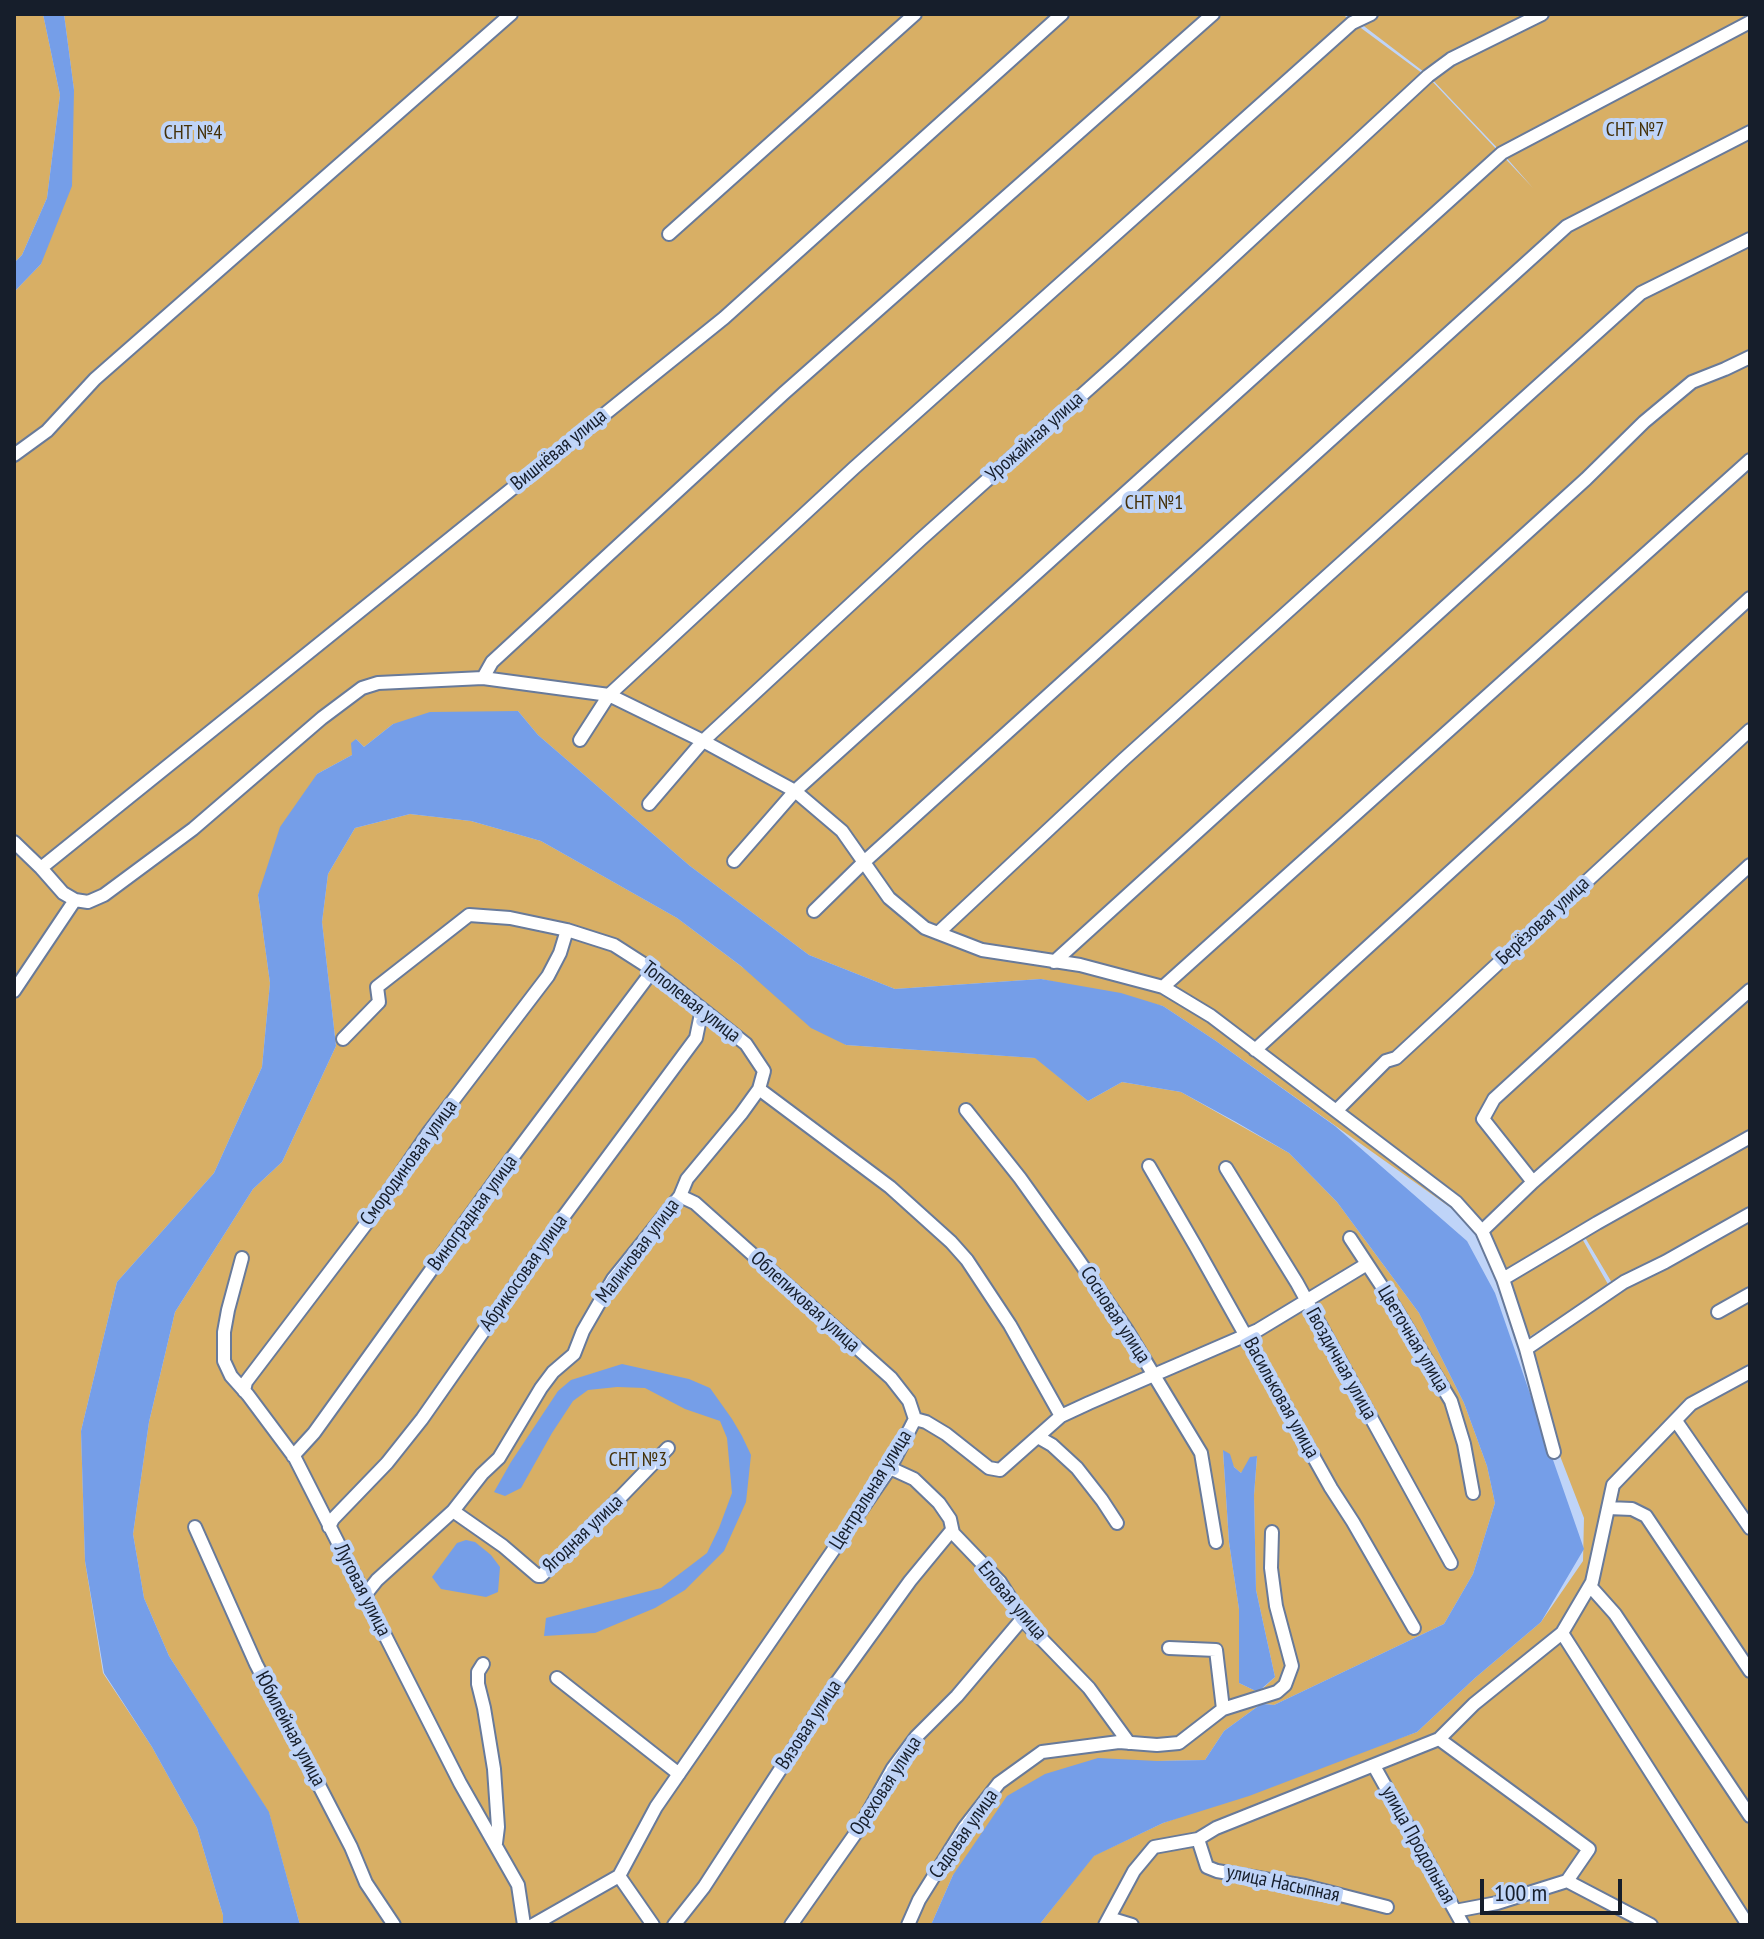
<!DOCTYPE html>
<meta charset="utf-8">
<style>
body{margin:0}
#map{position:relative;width:1764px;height:1939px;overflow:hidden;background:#bfd4f8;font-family:"PT Sans Narrow",sans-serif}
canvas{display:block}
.frame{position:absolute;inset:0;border:16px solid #161e2b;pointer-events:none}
.scale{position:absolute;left:1480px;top:1879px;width:142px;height:36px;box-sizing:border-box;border:4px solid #161e2b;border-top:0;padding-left:10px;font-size:24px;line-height:28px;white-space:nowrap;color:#161e2b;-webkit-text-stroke:6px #bfd4f8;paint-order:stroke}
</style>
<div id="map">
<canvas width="1764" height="1939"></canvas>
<div class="frame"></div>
<div class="scale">100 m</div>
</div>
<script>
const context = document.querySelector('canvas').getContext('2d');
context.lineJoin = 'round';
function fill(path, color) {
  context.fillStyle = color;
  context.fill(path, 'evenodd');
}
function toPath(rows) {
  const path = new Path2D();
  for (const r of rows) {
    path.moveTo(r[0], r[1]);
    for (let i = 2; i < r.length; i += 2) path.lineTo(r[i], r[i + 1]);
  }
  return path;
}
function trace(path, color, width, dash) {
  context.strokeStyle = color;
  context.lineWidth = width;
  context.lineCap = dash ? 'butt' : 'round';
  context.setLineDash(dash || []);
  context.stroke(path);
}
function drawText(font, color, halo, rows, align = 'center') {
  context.font = font + ' "PT Sans Narrow",sans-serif';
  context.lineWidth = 8;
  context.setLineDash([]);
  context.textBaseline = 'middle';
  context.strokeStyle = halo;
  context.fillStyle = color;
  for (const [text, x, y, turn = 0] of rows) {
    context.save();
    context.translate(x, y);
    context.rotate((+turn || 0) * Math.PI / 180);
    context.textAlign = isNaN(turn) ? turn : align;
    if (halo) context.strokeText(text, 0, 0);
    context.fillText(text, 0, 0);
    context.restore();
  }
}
fill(toPath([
 [14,14,43,14,60,95,47,198,22,255,14,263],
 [64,14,1342,14,1430,79,1533,188,1504,155,1428,75,1348,14,1750,14,1750,1130,1576,1228,1609,1286,1529,1337,1468,1220,1216,1041,1163,1006,1041,979,895,989,809,955,690,866,538,735,518,711,393,724,364,747,356,739,352,755,317,774,258,895,270,983,262,1067,214,1173,117,1282,81,1431,85,1561,103,1673,152,1747,197,1828,223,1915,223,1925,14,1925,14,292,41,264,74,90],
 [410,814,471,821,541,841,677,918,846,1045,1036,1058,1088,1101,1122,1082,1181,1092,1289,1153,1337,1202,1419,1313,1464,1403,1487,1466,1495,1503,1473,1574,1444,1624,1274,1705,1263,1704,1259,1692,1275,1677,1256,1590,1254,1495,1257,1457,1241,1473,1234,1467,1223,1451,1229,1542,1239,1609,1239,1683,1258,1692,1261,1704,1224,1731,1205,1760,1157,1761,953,1875,931,1925,300,1925,269,1813,169,1656,144,1598,133,1534,149,1422,175,1312,253,1189,282,1162,336,1046,322,922,328,874,355,828],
 [1750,1138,1750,1925,1039,1925,1093,1856,1163,1823,1417,1732,1475,1678,1541,1622,1583,1561,1584,1518,1521,1355,1615,1288,1583,1234]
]), '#d8af65');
fill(toPath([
 [43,14,64,14,74,90,72,186,41,264,14,292,14,263,22,255,47,198,60,95],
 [518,711,538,735,690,866,809,955,895,989,1041,979,1121,993,1163,1006,1216,1041,1335,1126,1467,1241,1495,1293,1584,1549,1541,1622,1475,1678,1417,1732,1249,1796,1163,1823,1094,1856,1039,1925,931,1925,953,1875,1007,1796,1045,1774,1098,1758,1157,1761,1205,1760,1224,1731,1261,1704,1258,1692,1239,1683,1239,1609,1229,1542,1223,1450,1230,1454,1234,1467,1241,1473,1250,1457,1257,1456,1254,1495,1256,1590,1275,1677,1259,1691,1263,1704,1274,1705,1444,1624,1473,1574,1495,1503,1487,1466,1464,1403,1419,1313,1337,1202,1289,1153,1236,1122,1181,1092,1122,1082,1088,1101,1035,1058,846,1045,811,1028,741,966,677,918,541,841,471,821,410,814,355,828,328,874,322,922,336,1046,282,1162,253,1189,175,1312,149,1422,133,1534,144,1598,169,1656,269,1812,300,1925,223,1925,223,1915,197,1828,152,1747,104,1673,85,1561,81,1431,117,1282,214,1173,262,1067,270,983,258,895,280,827,317,774,352,755,351,743,356,739,364,747,393,724,430,712],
 [622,1364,689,1379,710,1388,732,1419,742,1436,751,1455,746,1502,724,1551,685,1590,655,1608,595,1633,544,1636,546,1618,661,1588,707,1553,719,1528,732,1493,727,1438,720,1421,685,1409,645,1388,617,1387,588,1390,573,1401,552,1433,521,1488,505,1496,494,1492,511,1462,558,1391,571,1380],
 [466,1540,475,1542,491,1555,500,1567,498,1592,486,1597,441,1589,432,1577,457,1543]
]), '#759ee8');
const minor = toPath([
 [669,234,915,14],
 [14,455,47,431,95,379,511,14],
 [483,678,492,662,784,393,1213,14],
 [580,740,609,695,854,468,1352,23,1371,14],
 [649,804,703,741,920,540,1121,360,1428,76,1451,59,1542,14],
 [14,842,41,868,63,893,75,900,88,902,104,895,193,829,322,718,362,688,378,683,483,678,609,695,703,741,795,791,842,831,889,898,925,928,982,950,1080,965,1163,987,1211,1016,1456,1202,1482,1231,1503,1279,1526,1349,1554,1452],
 [734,861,795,791,1502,153,1750,22],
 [41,868,724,318,1062,14],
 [814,911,864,862,1567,226,1750,132],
 [938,933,1123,760,1641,293,1750,239],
 [1054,962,1586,479,1644,422,1692,382,1725,369,1750,357],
 [1163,987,1750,460],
 [14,991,75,900],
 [343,1039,379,1002,377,987,469,915,510,918,567,930,614,945,653,970,746,1044,764,1071,759,1089,890,1187,951,1242,967,1260,1010,1325,1061,1416],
 [1255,1050,1750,598],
 [966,1110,1020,1178,1075,1255,1126,1329,1201,1453,1216,1542],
 [1337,1110,1386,1061,1396,1058,1750,730],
 [1149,1166,1196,1247,1331,1488,1353,1522,1414,1628],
 [1226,1168,1297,1283,1451,1563],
 [1533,1182,1483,1119,1494,1099,1750,865],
 [680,1196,695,1203,891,1378,909,1401,915,1419],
 [1482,1231,1533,1182,1750,990],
 [1350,1238,1381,1285,1451,1401,1464,1444,1473,1493],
 [242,1258,228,1310,224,1332,224,1361,231,1376,248,1395,295,1458,460,1783,518,1885,524,1925],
 [1503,1279,1597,1223,1750,1137],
 [1718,1312,1750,1294],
 [1526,1349,1624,1282,1665,1262,1750,1214],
 [244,1391,246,1382,372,1216,429,1132,548,976,560,953,567,930],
 [1676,1421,1750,1528],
 [1038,1437,1052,1445,1077,1468,1102,1500,1117,1523],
 [293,1456,314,1433,503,1170,653,970],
 [890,1468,914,1479,939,1503,950,1519,953,1533,1000,1582,1026,1623,1089,1688,1129,1743],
 [1608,1508,1632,1509,1646,1516,1750,1671],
 [453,1511,503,1546,538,1576,541,1576,610,1508,668,1448],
 [195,1527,256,1664,351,1847,366,1883,394,1925],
 [329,1527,333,1519,387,1463,422,1419,564,1216,696,1038,702,1009],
 [1590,1586,1615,1614,1750,1816],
 [365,1595,377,1580,453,1511,482,1474,499,1458,541,1388,553,1372,574,1354,583,1331,613,1279,680,1196,687,1179,741,1114,759,1089],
 [1562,1633,1748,1925],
 [1169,1648,1216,1650,1223,1709],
 [483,1664,478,1672,478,1684,484,1708,494,1769,498,1827,496,1843],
 [557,1678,679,1774],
 [1439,1739,1589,1849,1567,1881,1497,1903,1455,1911],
 [1374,1766,1463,1925],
 [1198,1839,1207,1867,1217,1871,1305,1886,1387,1907],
 [619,1876,653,1925],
 [1567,1881,1651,1925],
 [1109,1918,1132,1925],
 [533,1925,619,1876,656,1807,890,1468,915,1419,926,1422,946,1434,989,1468,1000,1470,1061,1416,1089,1403,1258,1330,1367,1264],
 [674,1925,704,1887,837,1682,910,1581,952,1530],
 [791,1925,860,1827,893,1768,916,1737,957,1696,1023,1618],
 [908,1925,919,1900,964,1828,999,1783,1042,1752,1119,1742,1157,1745,1179,1743,1223,1709,1277,1692,1285,1685,1292,1666,1276,1606,1271,1568,1272,1532],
 [1105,1925,1134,1871,1154,1847,1198,1839,1216,1828,1439,1739,1474,1704,1562,1633,1592,1582,1613,1485,1691,1404,1750,1372]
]);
trace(minor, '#687a9a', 16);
trace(minor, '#fff', 12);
drawText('20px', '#44310a', '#bfd4f8', [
 ["СНТ №7",1635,130],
 ["СНТ №4",193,133],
 ["СНТ №1",1154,503],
 ["СНТ №3",638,1460]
]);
drawText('20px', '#161e2b', '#bfd4f8', [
 ["Урожайная улица",1035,437,-42],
 ["Вишнёвая улица",559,450,-39],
 ["Берёзовая улица",1543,921,-43],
 ["Тополевая улица",691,1002,38],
 ["Смородиновая улица",409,1163,-54],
 ["Виноградная улица",473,1213,-54],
 ["Малиновая улица",638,1251,-53],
 ["Абрикосовая улица",524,1273,-55],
 ["Облепиховая улица",805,1302,42],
 ["Сосновая улица",1115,1315,57],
 ["Цветочная улица",1413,1339,59],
 ["Гвоздичная улица",1341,1364,61],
 ["Васильковая улица",1281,1398,61],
 ["Центральная улица",871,1490,-58],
 ["Ягодная улица",583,1534,-44],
 ["Луговая улица",362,1590,63],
 ["Еловая улица",1012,1601,50],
 ["Вязовая улица",809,1725,-57],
 ["Юбилейная улица",290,1729,62],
 ["Ореховая улица",886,1786,-57],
 ["Садовая улица",964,1834,-55],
 ["улица Продольная",1418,1845,61],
 ["улица Насыпная",1283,1884,12]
]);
</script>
